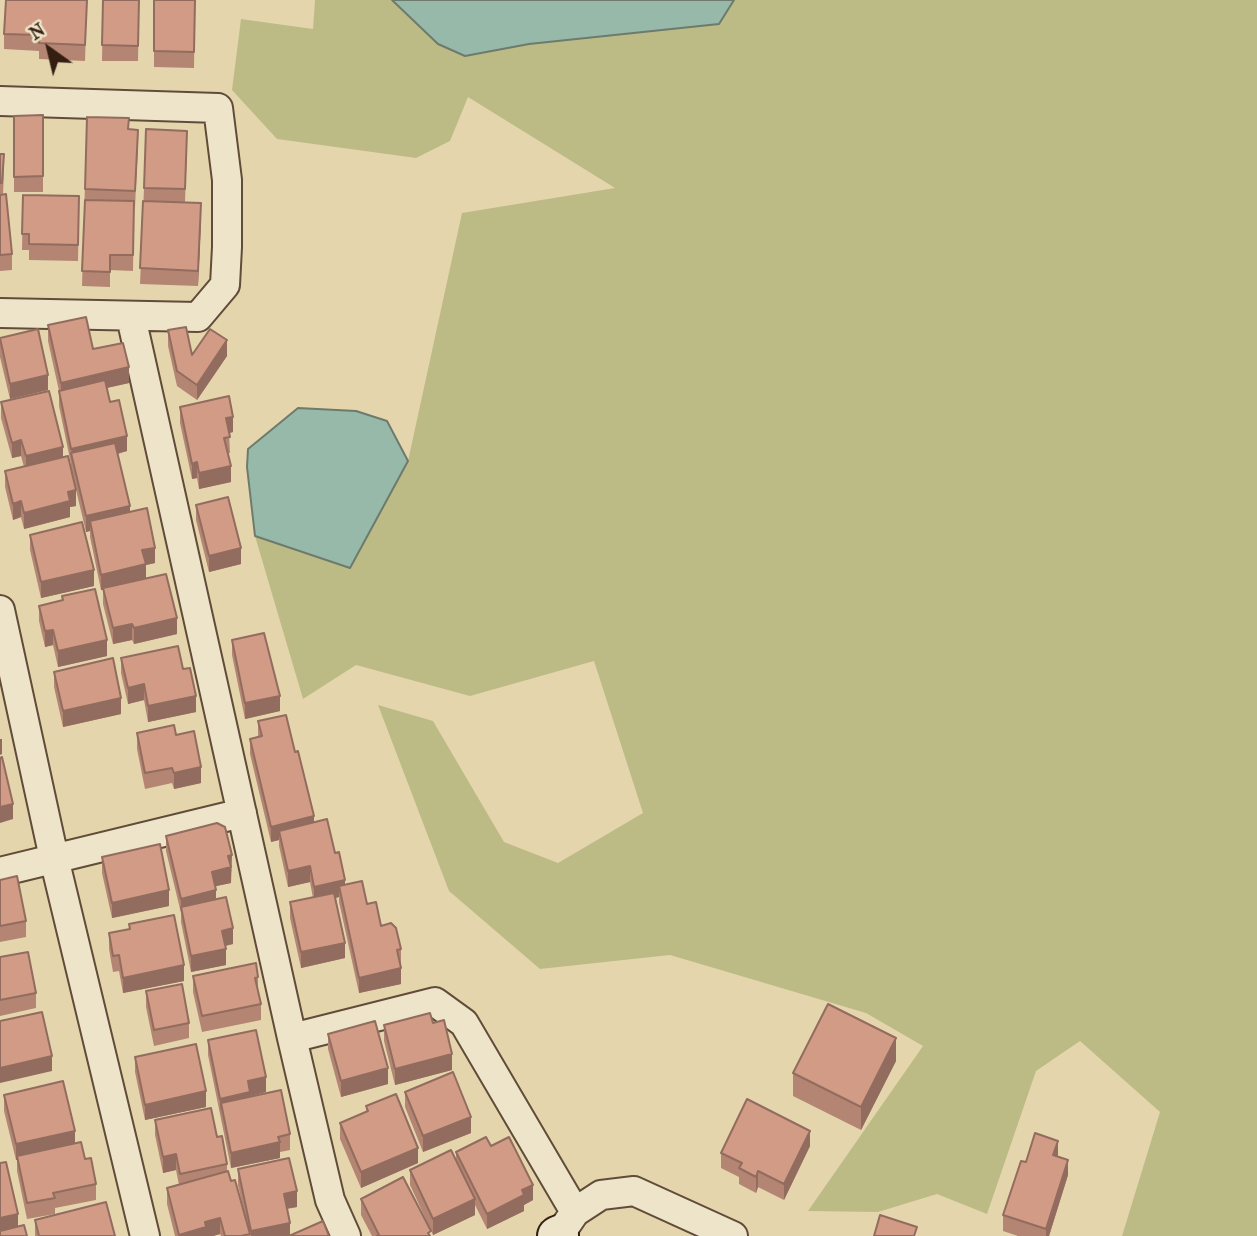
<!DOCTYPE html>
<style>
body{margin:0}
#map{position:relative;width:1257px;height:1236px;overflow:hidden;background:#e5d5ad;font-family:"IM FELL French Canon",serif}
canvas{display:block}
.north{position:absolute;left:14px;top:14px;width:70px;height:70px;-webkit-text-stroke:5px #eee4ca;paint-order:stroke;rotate:326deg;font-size:19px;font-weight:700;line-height:28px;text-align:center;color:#331e11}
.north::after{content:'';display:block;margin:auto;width:24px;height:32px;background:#331e11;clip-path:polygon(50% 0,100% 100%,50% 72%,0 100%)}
</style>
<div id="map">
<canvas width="1257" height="1236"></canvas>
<div class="north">N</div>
</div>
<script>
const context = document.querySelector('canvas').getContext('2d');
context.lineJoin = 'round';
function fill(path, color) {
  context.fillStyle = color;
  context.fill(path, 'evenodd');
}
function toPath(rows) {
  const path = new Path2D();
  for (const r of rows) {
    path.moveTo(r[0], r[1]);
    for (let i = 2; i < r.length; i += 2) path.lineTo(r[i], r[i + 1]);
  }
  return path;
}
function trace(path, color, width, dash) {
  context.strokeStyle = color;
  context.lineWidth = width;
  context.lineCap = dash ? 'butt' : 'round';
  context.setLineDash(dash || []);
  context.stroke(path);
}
fill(toPath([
 [315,0,392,0,438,44,465,56,529,44,719,24,734,0,1257,0,1257,1236,1122,1236,1160,1112,1080,1041,1036,1071,987,1214,937,1194,878,1212,808,1211,923,1046,866,1013,670,955,540,969,449,891,378,705,433,721,504,842,558,863,643,813,594,661,470,696,356,665,303,699,255,536,350,568,408,461,462,213,615,188,468,97,450,141,416,158,277,139,232,90,241,19,313,29]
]), '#bcbb85');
const water = toPath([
 [392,0,734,0,719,24,529,44,465,56,438,44,392,0],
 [298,408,356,411,387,421,408,461,350,568,255,536,247,467,248,449,298,408]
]);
fill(water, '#96b9a9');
trace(water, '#6e7b6c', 2);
const street = toPath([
 [0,101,218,108,227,180,227,247,225,285,198,317,0,313],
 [131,317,292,1038,330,1200,346,1236],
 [0,610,54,858,145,1236],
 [0,872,242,813],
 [292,1038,435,1002,464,1023,575,1212],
 [564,1228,575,1212,601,1195,634,1191,733,1236]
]);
const secondary = toPath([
 [557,1236,559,1235]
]);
trace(street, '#604c38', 32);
trace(secondary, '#331e11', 42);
trace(street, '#eee4ca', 28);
trace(secondary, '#eee4ca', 38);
fill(toPath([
 [87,0,85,61,39,59,39,51,4,49,4,34],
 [103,0,139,0,138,61,102,61],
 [154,0,195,0,194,68,154,67],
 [43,115,43,192,14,192,14,116],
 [87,117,129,129,138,146,135,207,134,207,133,271,110,270,110,287,82,286],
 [187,147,185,202,201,219,198,286,140,284,144,188],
 [0,154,4,170,3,195,12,254,12,270,0,271],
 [23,195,79,196,78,261,29,260,29,250,22,250],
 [48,325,93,349,129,383,107,388,110,402,127,451,118,454,130,512,155,563,146,565,146,578,177,634,134,644,132,640,113,644,103,604,103,590,101,590,90,537,90,531,86,532,71,469,71,464,59,406,59,391,48,341],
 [168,330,192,355,227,356,197,400,177,386,168,346],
 [0,338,48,390,10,399,0,357],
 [1,402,63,457,76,506,70,507,70,517,24,529,21,517,13,520,5,487,5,471,24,467,21,456,12,458,1,418],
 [180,407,233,432,229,433,230,453,228,453,231,482,199,489,197,478,192,479,180,423],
 [196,505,241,564,209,572,196,520],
 [30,535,94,586,41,598,30,550],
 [62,596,107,656,58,667,53,645,45,647,39,621,39,606,62,601],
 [232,640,280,711,245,719,232,655],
 [121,658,183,669,196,712,148,722,144,700,128,704,121,673],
 [54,672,121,714,63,727,54,687],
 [258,721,314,822,335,853,345,885,367,904,381,926,401,949,401,984,359,993,339,902,339,897,336,898,345,958,301,968,290,918,290,902,313,898,310,882,288,887,279,846,279,840,271,842,250,754,250,739,258,737],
 [137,733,176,735,201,783,174,789,172,783,145,789,137,749],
 [166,836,232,870,231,871,231,883,215,886,216,899,233,944,226,946,226,965,191,972,181,922,181,913,166,851],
 [102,857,169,906,112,918,102,873],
 [0,880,26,921,26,937,0,942],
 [129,924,184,981,123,993,119,971,113,972,109,949,109,933,129,929],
 [0,957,36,993,36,1008,0,1016],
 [193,976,258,977,258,993,261,1004,261,1020,202,1032,193,992],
 [146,991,189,1023,189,1038,154,1046,146,1007],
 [384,1025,452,1070,395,1085,384,1041],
 [328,1034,388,1084,341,1097,328,1049],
 [208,1040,266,1092,250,1096,250,1097,290,1134,290,1150,280,1152,280,1158,231,1168,208,1055],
 [135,1057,206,1107,145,1120,135,1072],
 [896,1061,861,1130,793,1096,793,1073],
 [405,1092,471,1133,423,1152,405,1107],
 [4,1095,75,1144,85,1159,96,1184,96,1200,55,1208,55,1214,27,1219,17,1171,17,1160,16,1160,4,1111],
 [366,1106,418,1163,361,1188,340,1139,340,1123,366,1112],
 [155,1120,217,1137,227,1164,227,1172,244,1212,238,1185,238,1169,297,1207,287,1209,290,1235,329,1236,221,1236,220,1234,213,1236,175,1236,167,1204,167,1188,179,1185,176,1170,163,1173,155,1135],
 [491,1146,533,1200,524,1205,524,1211,487,1229,475,1205,475,1215,433,1235,410,1185,410,1170,456,1161,456,1152],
 [810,1146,784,1200,758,1187,756,1193,739,1184,739,1177,721,1168,721,1153],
 [1058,1157,1068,1175,1049,1236,1018,1236,1003,1231,1003,1215,1026,1162],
 [361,1199,431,1236,372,1236,361,1215],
 [35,1220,115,1236,35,1236]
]), '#b48573');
fill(toPath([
 [201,203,201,219,198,286,198,271],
 [227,340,227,356,197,400,197,385],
 [129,367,129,383,61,398,61,383],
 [48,375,48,390,10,399,10,384],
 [233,417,233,432,226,434,226,418],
 [127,436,127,451,74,464,71,449],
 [21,440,21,456,12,458,12,443],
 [63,447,63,463,26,472,26,456],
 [197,462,197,478,192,479,192,464],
 [231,466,231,482,199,489,199,473],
 [76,490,76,506,70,507,70,517,24,529,24,513,68,492],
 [21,501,21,517,13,520,13,504],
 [130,506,130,522,90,521,90,531,86,532,86,516],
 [155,548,155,563,146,565,146,580,101,590,101,575,142,550],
 [241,548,241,564,209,572,209,556],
 [94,570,94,586,41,598,41,582],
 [177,618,177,634,134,644,134,628],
 [132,624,132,640,113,644,113,628],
 [53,630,53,645,45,647,45,631],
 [107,640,107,656,58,667,58,651],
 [144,684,144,700,128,704,128,688],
 [196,696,196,712,148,722,148,706],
 [280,696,280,711,245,719,245,703],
 [121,698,121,714,63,727,63,711],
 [0,739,2,739,2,754,0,755],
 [201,767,201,783,174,789,174,773],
 [13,804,13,819,0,823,0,807],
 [314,816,314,832,279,831,279,840,271,842,271,827],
 [232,855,231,883,212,887,212,872,228,856],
 [310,866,310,882,288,887,288,871],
 [345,880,345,896,339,886,339,897,314,903,314,887],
 [169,890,169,906,112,918,112,903],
 [216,890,216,906,181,908,181,899],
 [233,928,233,944,222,946,222,931],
 [345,943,345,958,301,968,301,952],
 [226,949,226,965,191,972,191,956],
 [184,965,184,981,123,993,123,978],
 [401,968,401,984,359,993,359,978],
 [896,1038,896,1061,861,1130,861,1107],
 [452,1054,452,1070,395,1085,395,1069],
 [52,1056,52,1071,0,1083,0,1068],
 [388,1068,388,1084,341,1097,341,1081],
 [266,1077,266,1092,250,1096,250,1108,221,1103,220,1114,220,1099,248,1081],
 [206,1091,206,1107,145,1120,145,1105],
 [471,1117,471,1133,423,1152,423,1136],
 [75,1131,75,1146,17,1156,17,1160,16,1160,16,1144],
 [810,1131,810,1146,784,1200,784,1184],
 [1058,1141,1058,1156,1053,1155],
 [280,1142,280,1158,231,1168,231,1153],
 [418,1148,418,1163,361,1188,361,1172],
 [176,1154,176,1170,163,1173,163,1157],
 [1068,1160,1068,1175,1049,1236,1046,1236,1046,1229],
 [758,1171,758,1187,756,1193,756,1177],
 [533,1185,533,1200,524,1205,524,1211,487,1229,487,1214,522,1190],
 [297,1191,297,1207,284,1209,284,1194],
 [475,1199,475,1215,433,1235,433,1219],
 [18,1214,18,1229,0,1233,0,1218],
 [220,1218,220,1234,213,1236,179,1236,179,1235,205,1222],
 [290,1223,290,1236,251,1236,251,1231]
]), '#926c5e');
const building = toPath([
 [6,0,87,0,85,45,39,43,40,35,4,34,6,0],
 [103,0,139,0,138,46,102,45,103,0],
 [154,0,195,0,194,52,154,51,154,0],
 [43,115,43,176,14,177,14,116,43,115],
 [87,117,129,118,128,129,138,130,135,191,85,189,87,117],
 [146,129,187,131,185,189,144,188,146,129],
 [0,154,4,154,2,183,0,183,0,154],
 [6,194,12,254,0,255,0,195,6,194],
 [23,195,79,196,78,245,29,244,29,234,22,234,23,195],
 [85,200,134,201,133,255,110,255,110,272,82,271,85,200],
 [143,201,201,203,198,271,140,268,143,201],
 [86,317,93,349,123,343,129,367,61,383,48,325,86,317],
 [186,327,192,355,210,329,227,340,197,385,177,371,168,330,186,327],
 [38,329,48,375,10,384,0,338,38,329],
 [105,380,110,402,119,400,127,436,71,449,59,391,105,380],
 [49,391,63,447,26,456,21,440,12,443,1,402,49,391],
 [229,396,233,417,226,418,230,437,224,438,231,466,199,473,197,462,192,464,180,407,229,396],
 [115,443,130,506,86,516,71,453,115,443],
 [68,456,76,490,68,492,70,501,24,513,21,501,13,504,5,471,68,456],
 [228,497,241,548,209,556,196,505,228,497],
 [147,508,155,548,142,550,146,564,101,575,90,521,147,508],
 [82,522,94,570,41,582,30,535,82,522],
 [166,574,177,618,134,628,132,624,113,628,103,588,166,574],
 [95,589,107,640,58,651,53,630,45,631,39,606,63,600,62,596,95,589],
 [264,633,280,696,245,703,232,640,264,633],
 [178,646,183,669,190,668,196,696,148,706,144,684,128,688,121,658,178,646],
 [113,658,121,698,63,711,54,672,113,658],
 [286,715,295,752,298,751,314,816,271,827,250,739,262,736,258,721,286,715],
 [174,725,176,735,194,731,201,767,174,773,172,768,145,773,137,733,174,725],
 [2,757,13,804,0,807,0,758,2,757],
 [327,819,335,853,339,852,345,880,314,887,310,866,288,871,279,831,327,819],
 [217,823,225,827,232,855,228,856,231,867,212,872,216,890,181,899,166,836,217,823],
 [160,844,169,890,112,903,102,857,160,844],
 [17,876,26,921,0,926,0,880,17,876],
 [362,881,367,904,376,902,381,926,391,923,396,928,401,949,397,950,401,968,359,978,339,886,362,881],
 [334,893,345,943,301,952,290,902,334,893],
 [226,897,233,928,222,931,226,949,191,956,181,907,226,897],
 [174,915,184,965,123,978,119,955,113,956,109,933,130,929,129,924,174,915],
 [28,952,36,993,0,1000,0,957,28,952],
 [256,963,258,977,255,978,261,1004,202,1016,193,976,256,963],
 [182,984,189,1023,154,1030,146,991,182,984],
 [828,1004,896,1038,861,1107,793,1073,828,1004],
 [42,1012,52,1056,0,1068,0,1021,42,1012],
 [430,1013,433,1023,444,1020,452,1054,395,1069,384,1025,430,1013],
 [375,1021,388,1068,341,1081,328,1034,375,1021],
 [256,1030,266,1077,248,1081,250,1092,220,1099,208,1040,256,1030],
 [196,1044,206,1091,145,1105,135,1057,196,1044],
 [453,1072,471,1117,423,1136,405,1092,453,1072],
 [63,1081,75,1131,16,1144,4,1095,63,1081],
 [281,1090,290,1134,278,1137,280,1142,231,1153,221,1103,281,1090],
 [396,1094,418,1148,361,1172,340,1123,368,1111,366,1106,396,1094],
 [747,1099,810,1131,784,1184,758,1171,756,1177,739,1168,742,1163,721,1153,747,1099],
 [211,1108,217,1137,222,1136,227,1164,180,1174,176,1154,163,1157,155,1120,211,1108],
 [1035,1133,1058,1141,1053,1155,1068,1160,1046,1229,1003,1215,1021,1161,1026,1162,1035,1133],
 [486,1137,491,1146,509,1137,533,1185,522,1190,524,1195,487,1214,456,1152,486,1137],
 [81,1142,85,1159,91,1158,96,1184,53,1193,55,1198,27,1203,17,1156,81,1142],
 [451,1150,475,1199,433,1219,410,1170,451,1150],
 [289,1158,297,1191,284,1194,290,1223,251,1231,238,1169,289,1158],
 [6,1162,18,1214,0,1218,0,1163,6,1162],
 [228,1171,231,1181,235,1180,250,1234,241,1236,225,1236,220,1218,205,1222,206,1227,179,1235,167,1188,228,1171],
 [403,1177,431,1231,428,1233,430,1236,377,1236,379,1235,361,1199,403,1177],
 [106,1202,115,1236,39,1236,35,1220,106,1202],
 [880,1215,917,1227,914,1236,874,1236,880,1215],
 [323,1221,329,1236,289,1236,323,1221],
 [24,1225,27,1236,0,1236,0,1231,24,1225]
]);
fill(building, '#d19b86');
trace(building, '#926c5e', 2);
</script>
